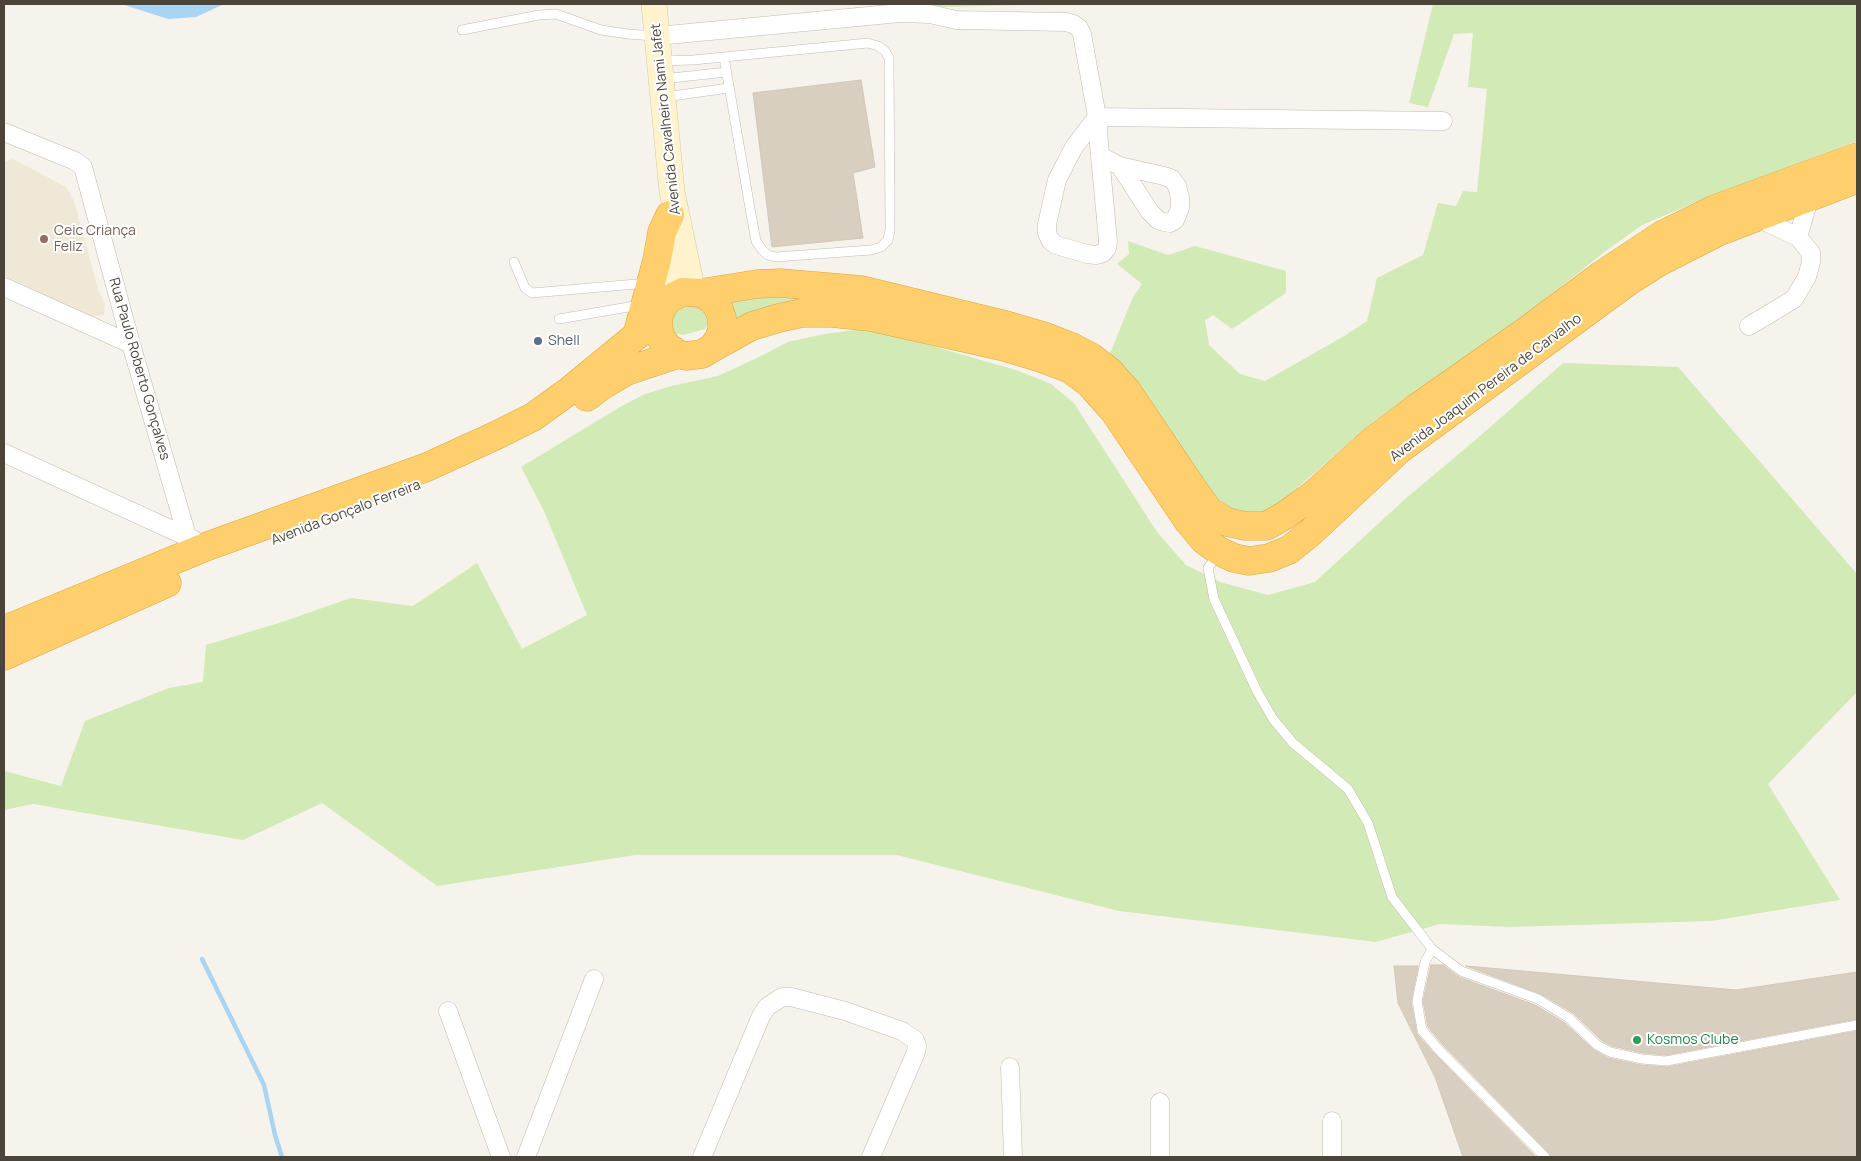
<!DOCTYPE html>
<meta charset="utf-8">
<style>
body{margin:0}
#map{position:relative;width:1861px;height:1161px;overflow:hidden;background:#f6f3ec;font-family:Manrope,sans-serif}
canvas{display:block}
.frame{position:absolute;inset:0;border:5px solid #4b4439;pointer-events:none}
</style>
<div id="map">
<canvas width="1861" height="1161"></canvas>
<div class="frame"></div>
</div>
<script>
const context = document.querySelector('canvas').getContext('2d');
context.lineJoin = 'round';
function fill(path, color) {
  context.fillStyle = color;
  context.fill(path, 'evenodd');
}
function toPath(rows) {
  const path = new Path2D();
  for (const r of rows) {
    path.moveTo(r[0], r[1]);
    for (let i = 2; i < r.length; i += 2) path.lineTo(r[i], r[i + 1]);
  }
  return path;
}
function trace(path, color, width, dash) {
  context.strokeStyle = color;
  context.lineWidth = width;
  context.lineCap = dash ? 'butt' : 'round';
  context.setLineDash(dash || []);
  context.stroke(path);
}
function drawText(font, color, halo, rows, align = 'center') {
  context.font = font + ' Manrope,sans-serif';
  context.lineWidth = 4;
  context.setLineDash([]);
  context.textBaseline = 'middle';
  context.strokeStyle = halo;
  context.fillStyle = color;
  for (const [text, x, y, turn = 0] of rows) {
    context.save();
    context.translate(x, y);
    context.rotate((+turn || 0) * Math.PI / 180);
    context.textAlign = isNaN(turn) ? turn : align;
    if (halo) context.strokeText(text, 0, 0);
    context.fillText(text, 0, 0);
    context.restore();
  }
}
fill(toPath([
 [13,159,66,187,74,201,99,292,105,304,104,315,89,317,4,276,4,162]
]), '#efe8d6');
fill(toPath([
 [919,4,1064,4,943,7],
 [1433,4,1857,4,1857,141,1694,203,1642,225,1607,250,1514,324,1374,421,1280,503,1263,513,1239,514,1224,509,1109,356,1133,297,1142,284,1117,264,1129,254,1128,241,1168,255,1195,246,1286,271,1286,293,1232,329,1213,315,1205,320,1209,345,1240,374,1265,381,1346,335,1367,321,1377,278,1423,255,1438,203,1456,206,1463,191,1477,192,1487,89,1468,87,1473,33,1454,34,1428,107,1409,103],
 [780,293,847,300,729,328,725,299],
 [697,304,706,306,711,320,705,329,683,335,670,332,668,319,682,309],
 [870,328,1019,371,1051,384,1074,403,1157,532,1186,565,1220,582,1268,595,1315,582,1404,500,1480,436,1563,363,1678,367,1857,574,1857,692,1768,784,1840,900,1711,921,1510,927,1440,924,1376,942,1119,911,897,855,635,855,437,886,322,803,243,840,33,804,4,810,4,771,61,786,85,721,169,688,203,682,206,645,282,622,351,598,413,606,477,563,522,649,587,615,544,511,521,467,620,407,645,394,671,386,718,376,759,357,788,342,824,334]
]), '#d2eab5');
fill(toPath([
 [121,4,224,4,196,17,168,19]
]), '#a9d4f2');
trace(toPath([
 [202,959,264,1085,275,1135,282,1157]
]), '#a9d4f2', 4.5);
const building = toPath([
 [861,80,875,167,853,173,863,238,772,247,753,93,861,80],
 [1431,965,1443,965,1459,977,1535,1005,1565,1023,1594,1050,1608,1058,1641,1065,1667,1067,1857,1031,1857,1157,1551,1157,1549,1153,1443,1045,1428,1027,1423,1001,1431,965],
 [1394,966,1418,966,1411,1002,1417,1034,1434,1053,1536,1157,1463,1157,1435,1077,1398,1003,1394,966],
 [1466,966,1736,990,1857,972,1857,1019,1666,1055,1643,1053,1612,1046,1601,1040,1573,1013,1541,994,1466,966]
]);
fill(building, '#d8cfc1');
trace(building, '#d3c7b4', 1);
const lane = toPath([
 [462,30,539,15,556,14,601,30,628,34,654,36],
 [660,61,693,60,868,43,878,46,885,51,889,58,890,230,888,240,881,247,871,250,776,257,768,255,762,250,756,241,751,214,724,57],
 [662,79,727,72],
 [665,97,729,88],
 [514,262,525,288,532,293,648,283],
 [559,319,640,305],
 [1218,554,1208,568,1214,599,1257,691,1273,719,1293,743,1348,789,1368,823,1392,897,1432,949,1461,971,1538,999,1569,1018,1597,1045,1610,1052,1642,1059,1666,1061,1857,1025],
 [1432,949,1425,962,1417,1001,1422,1030,1438,1049,1545,1157]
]);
const street = toPath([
 [657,36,900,13,930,14,956,20,1066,22,1073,24,1079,28,1082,34,1097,117,1100,156,1120,166,1164,176,1172,179,1177,186,1180,198,1180,208,1175,220,1170,223,1164,222,1158,220,1150,212,1120,166],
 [1097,117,1443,121],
 [1097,117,1074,147,1057,180,1047,224,1047,233,1050,240,1056,245,1087,254,1096,255,1103,253,1107,248,1108,241,1100,156],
 [4,132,75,161,83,167,131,344,187,536],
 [1798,237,1810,196],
 [4,287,131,344],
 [1749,326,1794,299,1807,277,1811,262,1811,253,1798,237,1755,217],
 [4,453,194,540],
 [448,1011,501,1157],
 [1010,1067,1013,1157],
 [1160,1102,1160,1157],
 [1332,1121,1332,1157],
 [526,1157,594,979],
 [702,1157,761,1016,767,1007,782,997,791,997,845,1011,902,1031,915,1040,917,1046,916,1052,871,1157]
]);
const secondary = toPath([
 [654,4,672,192,693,292],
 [665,303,668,244]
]);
const highway = toPath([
 [701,293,757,284,780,283,862,290,1002,324,1046,337,1072,347,1091,357,1109,371,1127,391,1198,496,1209,511,1227,522,1245,526,1266,526,1284,516,1313,495,1375,439,1415,409,1525,332,1603,274,1662,235,1715,209,1857,157],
 [638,331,657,260,662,232,670,215],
 [712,348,752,326,779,318,802,313,832,313,871,317,1005,347,1038,357,1070,369,1090,384,1114,411,1188,521,1204,540,1219,551,1234,558,1249,561,1269,558,1289,550,1309,534,1400,449,1629,281,1659,262,1718,232,1857,179],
 [587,397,603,385,627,371,678,354],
 [4,630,208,546,427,467,497,435,533,417,569,391,647,327,659,314,665,303,673,297,683,292,701,293,711,299,718,307,722,318,722,329,719,339,712,348,702,354,686,356,678,354,668,347,661,338,658,326,659,314],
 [4,656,167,583]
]);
trace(lane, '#c2bbae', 10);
trace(street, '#c2bbae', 19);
trace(secondary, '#d6c79b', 26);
trace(highway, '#e0a43c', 29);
trace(lane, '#fff', 9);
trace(street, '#fff', 18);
trace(secondary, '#fff3cd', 25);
trace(highway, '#ffcf6e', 28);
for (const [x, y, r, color] of [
 [44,239,5,"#8d6e63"],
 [538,341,5,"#5c6f8a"],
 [1637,1040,5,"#2e9e5b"]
]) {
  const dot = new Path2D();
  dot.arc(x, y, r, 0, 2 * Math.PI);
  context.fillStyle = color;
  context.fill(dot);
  trace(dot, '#fff', 2);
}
drawText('14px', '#4b4439', '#fff', [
 ["Avenida Cavalheiro Nami Jafet",666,119,-96],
 ["Rua Paulo Roberto Gonçalves",139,369,74],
 ["Avenida Joaquim Pereira de Carvalho",1486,388,-37],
 ["Avenida Gonçalo Ferreira",346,513,-21]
]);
drawText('14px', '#785e54', '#fff', [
 ["Ceic Criança",54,231],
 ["Feliz",54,247]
], 'left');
drawText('14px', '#4e5e75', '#fff', [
 ["Shell",548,341]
], 'left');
drawText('14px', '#27864d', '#fff', [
 ["Kosmos Clube",1647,1040]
], 'left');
</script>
